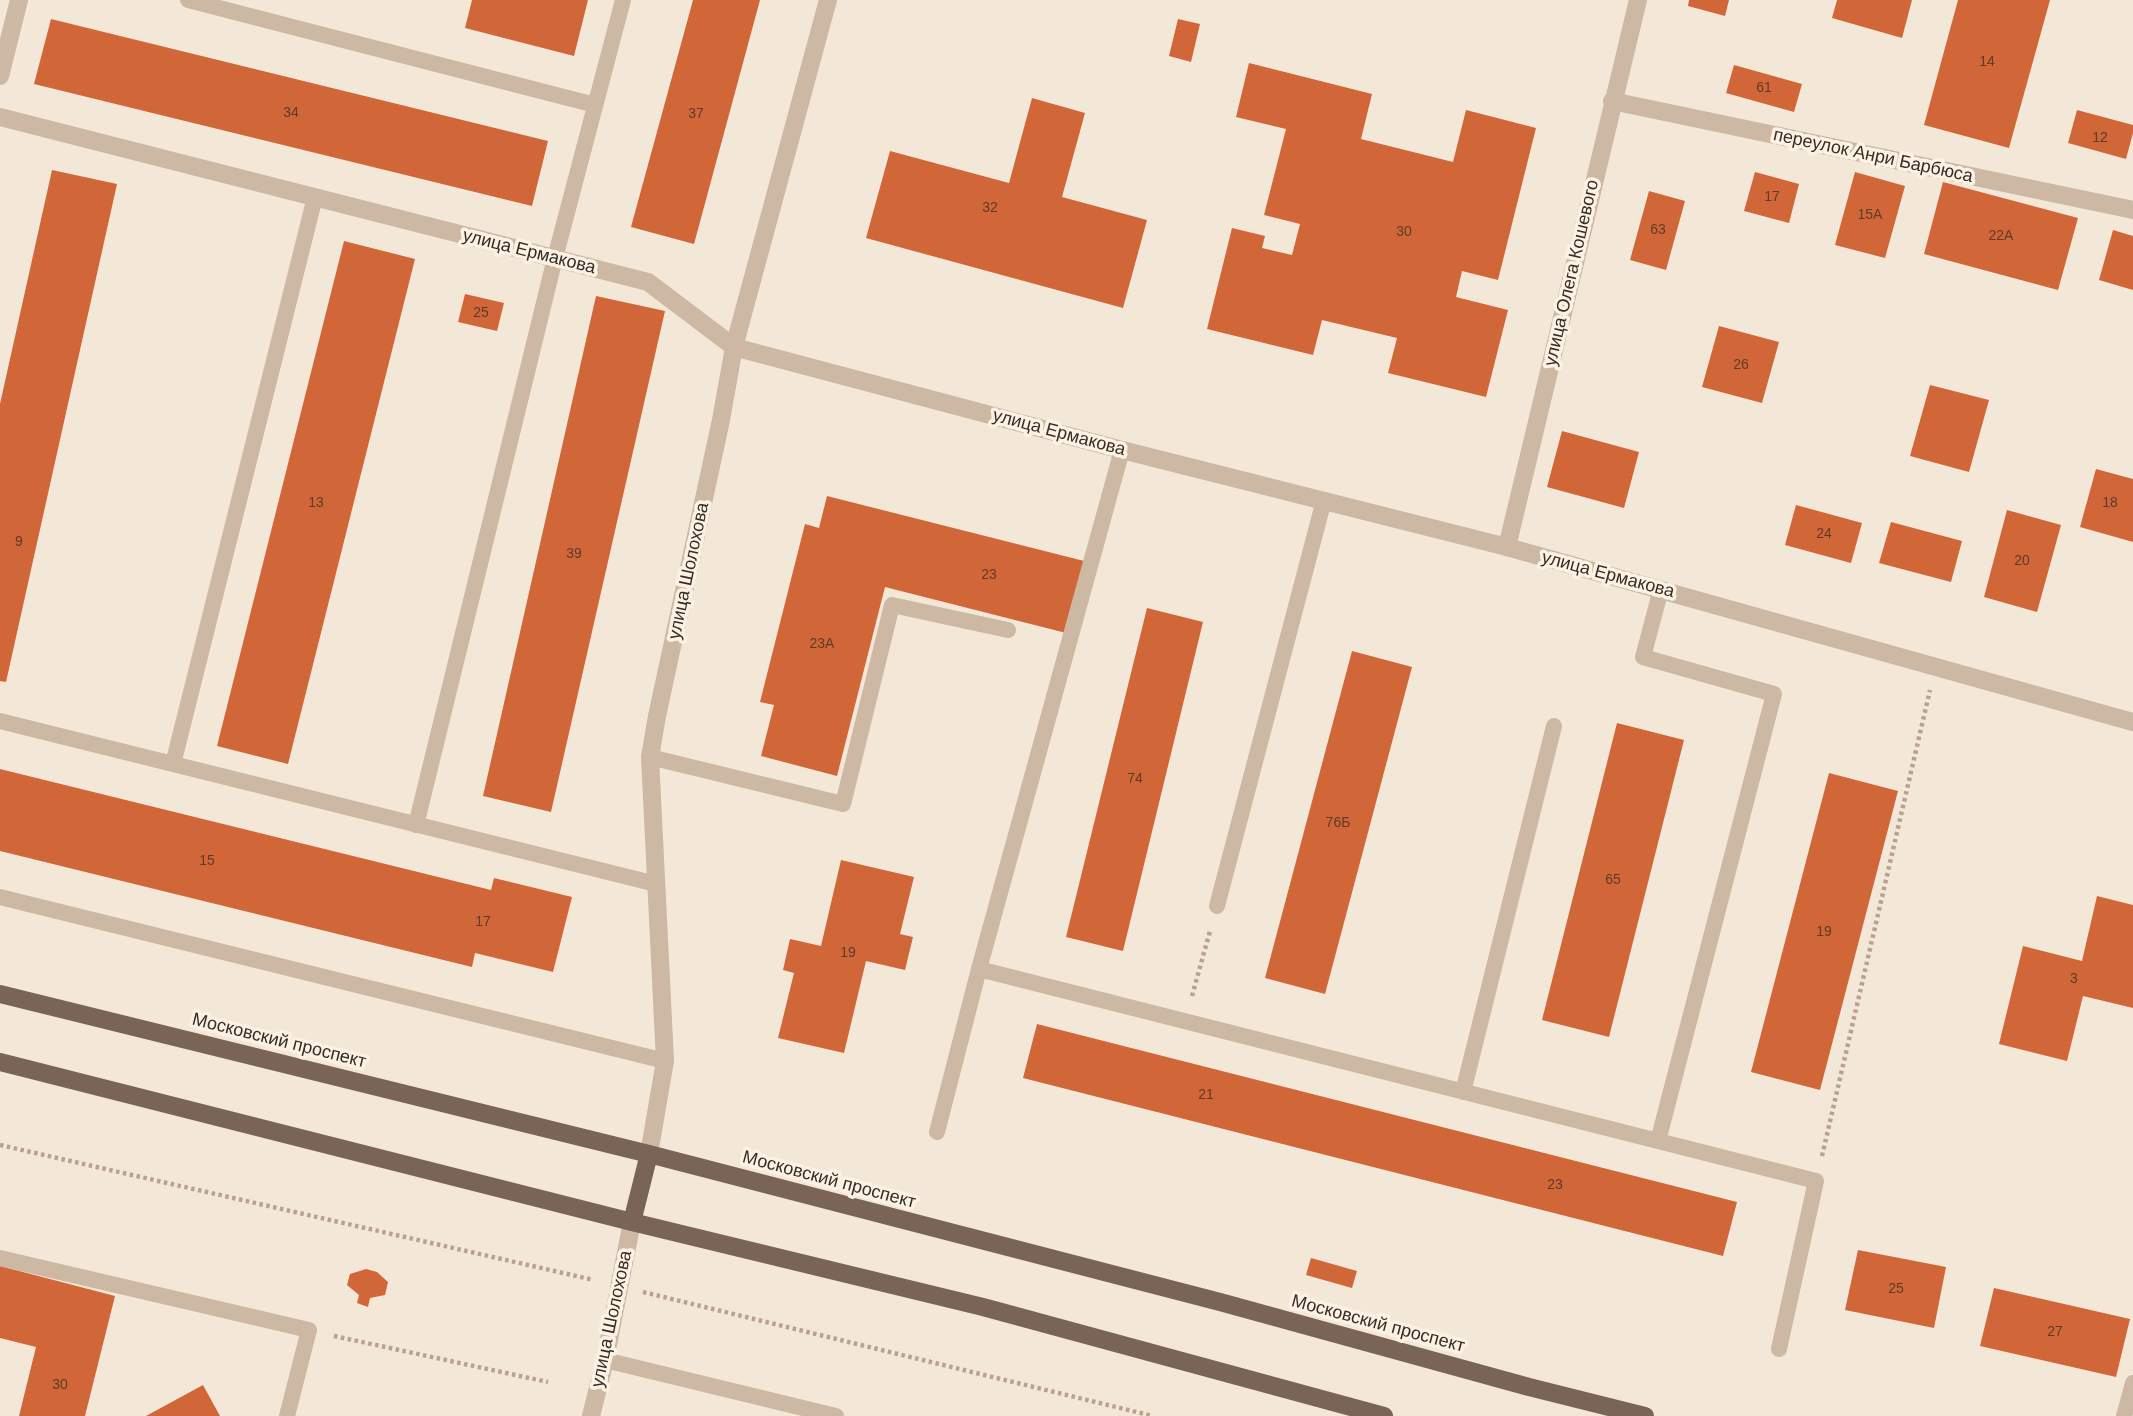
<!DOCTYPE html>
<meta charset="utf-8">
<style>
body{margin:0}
canvas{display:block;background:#f3e8d8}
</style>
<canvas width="2133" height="1416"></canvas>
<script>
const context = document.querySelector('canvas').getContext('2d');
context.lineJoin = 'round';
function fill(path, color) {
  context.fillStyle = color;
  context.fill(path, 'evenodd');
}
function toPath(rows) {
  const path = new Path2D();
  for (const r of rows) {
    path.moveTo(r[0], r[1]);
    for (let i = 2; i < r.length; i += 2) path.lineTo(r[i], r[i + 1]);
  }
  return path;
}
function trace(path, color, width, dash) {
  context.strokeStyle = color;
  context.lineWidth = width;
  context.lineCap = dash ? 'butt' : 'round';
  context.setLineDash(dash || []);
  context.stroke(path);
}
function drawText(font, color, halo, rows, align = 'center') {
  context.font = font + ' Arial,sans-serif';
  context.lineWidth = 7;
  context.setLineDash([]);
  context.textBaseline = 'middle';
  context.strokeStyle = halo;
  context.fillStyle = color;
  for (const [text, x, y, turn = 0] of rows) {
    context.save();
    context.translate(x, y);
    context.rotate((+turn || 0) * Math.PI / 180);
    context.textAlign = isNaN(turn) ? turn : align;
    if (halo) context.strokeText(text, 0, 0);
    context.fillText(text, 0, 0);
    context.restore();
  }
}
fill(toPath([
 [472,0,588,0,574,56,465,28],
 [693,0,760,0,694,244,631,227],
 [1689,0,1729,0,1725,16,1688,6],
 [1837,0,1912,0,1902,38,1832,18],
 [1958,0,2050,0,2009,148,1924,125],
 [51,19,548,141,532,206,34,84],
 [1178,19,1200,24,1191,62,1169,56],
 [1249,63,1372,94,1361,139,1453,162,1466,110,1536,128,1498,280,1462,271,1456,297,1508,310,1486,397,1388,373,1397,338,1322,320,1313,355,1207,329,1232,228,1265,236,1262,248,1292,255,1300,224,1264,215,1286,129,1236,117],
 [1734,65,1802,84,1794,112,1726,93],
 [1032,98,1085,113,1062,197,1147,220,1123,308,866,238,890,151,1009,183],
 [2077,110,2133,125,2133,133,2126,159,2068,143],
 [52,170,117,184,6,682,0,681,0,404],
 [1755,172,1799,184,1789,223,1744,211],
 [1855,172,1905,186,1885,258,1835,245],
 [1943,182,2078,218,2058,290,1924,254],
 [1649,191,1685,201,1666,270,1630,260],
 [2113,230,2133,236,2133,290,2099,280],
 [344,241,415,259,288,764,217,746],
 [465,294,504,303,497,331,458,322],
 [596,296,665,311,551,812,483,796],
 [1719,326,1779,342,1762,403,1702,387],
 [1930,385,1989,400,1969,472,1910,456],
 [1562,431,1639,452,1624,508,1547,487],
 [2096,469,2133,479,2133,542,2080,527],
 [827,496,1092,563,1074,635,885,587,837,776,761,756,774,705,760,702,805,524,819,528],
 [1796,505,1862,523,1851,563,1785,545],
 [2007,510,2061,525,2037,612,1984,597],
 [1891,522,1962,541,1951,582,1879,563],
 [1147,608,1203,622,1123,951,1066,937],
 [1352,651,1412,667,1325,994,1265,978],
 [1617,723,1684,740,1609,1037,1542,1020],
 [0,769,491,890,494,878,572,897,553,972,475,953,472,967,0,851],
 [1829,773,1898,791,1820,1090,1751,1072],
 [841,860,914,877,900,934,913,937,905,970,866,961,844,1053,778,1038,794,973,783,970,790,939,821,946],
 [2097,896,2133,905,2133,1008,2083,996,2067,1061,1999,1044,2023,946,2082,961],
 [1037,1024,1737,1202,1723,1256,1023,1078],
 [1858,1250,1946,1267,1934,1328,1845,1310],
 [1311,1258,1357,1271,1352,1288,1306,1275],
 [0,1266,115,1296,85,1416,19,1416,36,1347,0,1338],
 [366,1269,377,1272,388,1282,385,1295,370,1298,368,1307,357,1303,359,1295,347,1285,350,1274],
 [1994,1288,2130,1319,2116,1377,1980,1346],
 [203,1385,220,1416,146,1416]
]), '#d16738');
trace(toPath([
 [1192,996,1210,931],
 [0,1145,594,1280],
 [1822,1156,1930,690],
 [643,1292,1153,1416],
 [334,1336,548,1382]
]), '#b8a28d', 4.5, [3.5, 3.5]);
trace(toPath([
 [188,0,595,105],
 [0,721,656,884],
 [650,757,843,804,892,605,1008,630],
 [173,764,315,197],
 [416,825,555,258,623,0],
 [0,897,665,1061],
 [1217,906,1324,500],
 [979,969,1122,450],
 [1463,1092,1554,726],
 [937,1132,979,969,1816,1181,1779,1349],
 [1658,1141,1774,694,1643,657,1661,589],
 [0,1258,309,1330,287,1416],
 [605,1360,836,1416],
 [2124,1416,2133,1383]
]), '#ccb8a3', 16);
trace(toPath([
 [0,76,19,0],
 [1612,101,2133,210],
 [0,117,648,282,734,347]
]), '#ccb8a3', 18);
trace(toPath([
 [734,347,1122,450,1507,547,2133,722],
 [1507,547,1638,0],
 [649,1154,665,1061,650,757,657,716,721,420,734,347,828,0],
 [591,1416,605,1360,632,1222]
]), '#ccb8a3', 18);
trace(toPath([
 [0,994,649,1154,1220,1302,1529,1387,1645,1416],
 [0,1062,632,1222,983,1307,1384,1416],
 [632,1222,649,1154]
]), '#7a6455', 18);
drawText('14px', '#5e3b2a', null, [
 ["14",1987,62],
 ["61",1764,88],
 ["34",291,113],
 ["37",696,114],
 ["12",2100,138],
 ["17",1772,197],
 ["32",990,208],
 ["15А",1870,215],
 ["63",1658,230],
 ["30",1404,232],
 ["22А",2001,236],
 ["25",481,313],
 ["26",1741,365],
 ["13",316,503],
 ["18",2110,503],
 ["24",1824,534],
 ["9",19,542],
 ["39",574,554],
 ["20",2022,561],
 ["23",989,575],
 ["23А",822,644],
 ["74",1135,779],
 ["76Б",1338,823],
 ["15",207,861],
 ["65",1613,880],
 ["17",483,922],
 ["19",1824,932],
 ["19",848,953],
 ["3",2074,979],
 ["21",1206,1095],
 ["23",1555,1185],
 ["25",1896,1289],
 ["27",2055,1332],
 ["30",60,1385]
]);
drawText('18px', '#372c26', '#fbf2e4', [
 ["переулок Анри Барбюса",1873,156,12],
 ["улица Ермакова",529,252,14],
 ["улица Олега Кошевого",1572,273,-77],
 ["улица Ермакова",1059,433,15],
 ["улица Шолохова",689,571,-78],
 ["улица Ермакова",1608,575,15],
 ["Московский проспект",279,1041,14],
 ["Московский проспект",829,1180,15],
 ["улица Шолохова",612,1319,-78],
 ["Московский проспект",1378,1324,15]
]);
</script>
